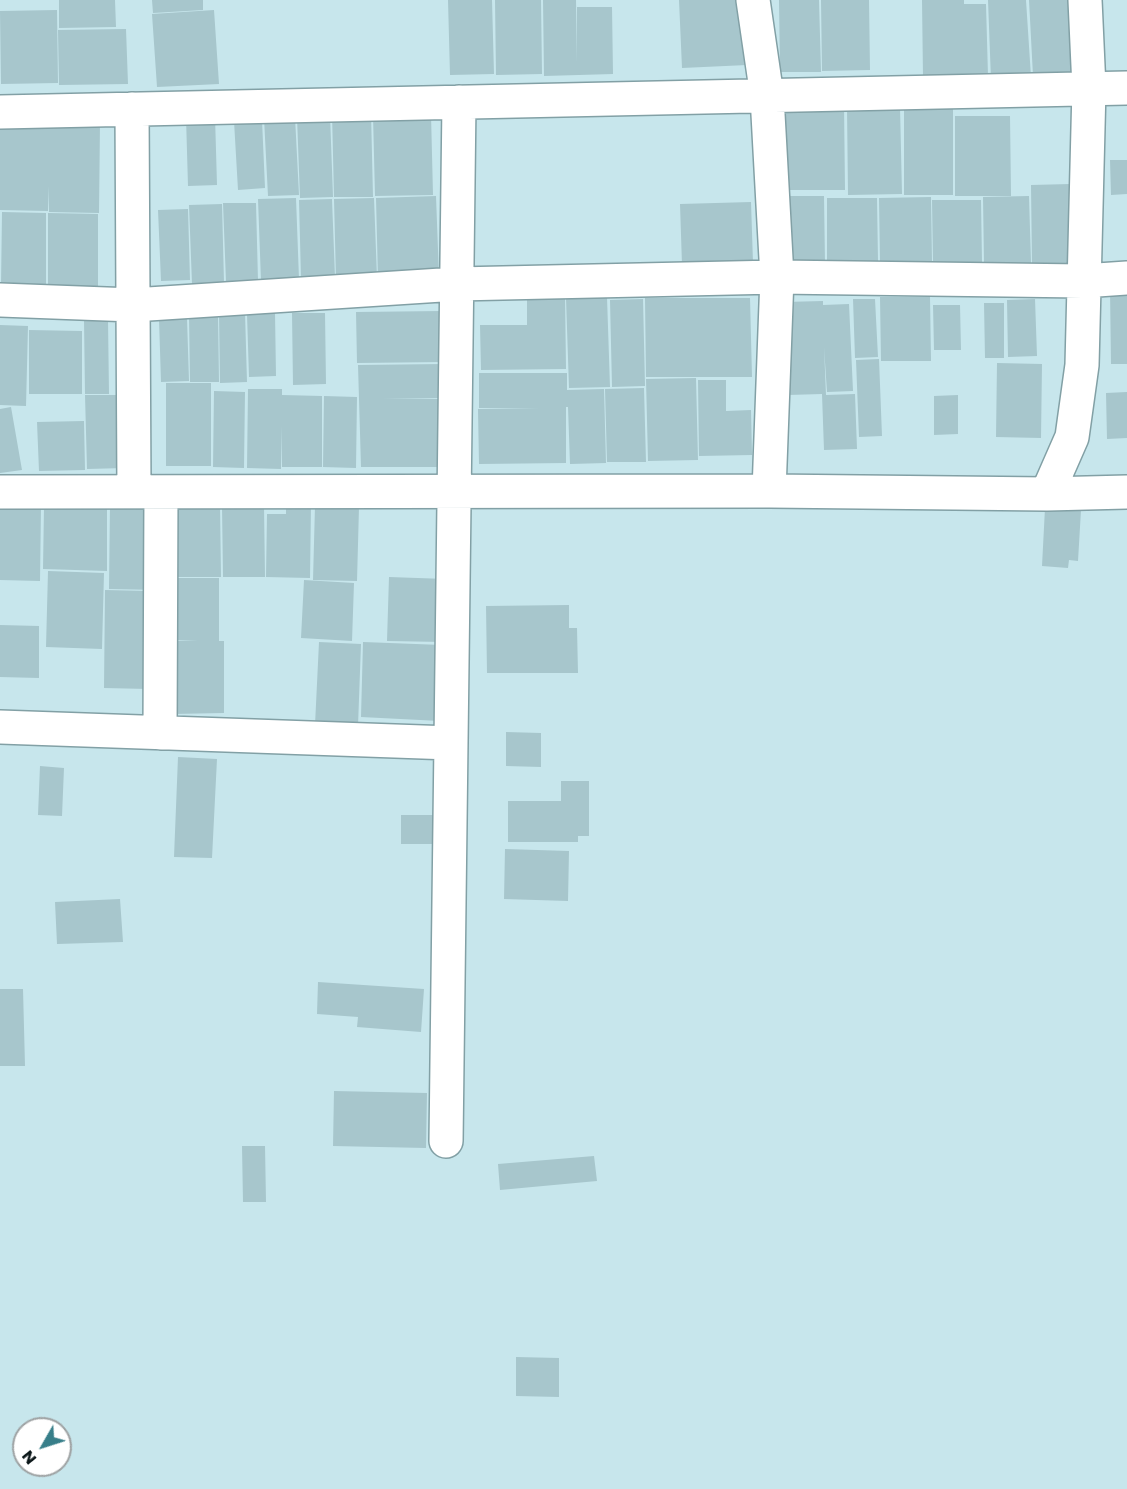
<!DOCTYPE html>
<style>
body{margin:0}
#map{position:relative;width:1127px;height:1489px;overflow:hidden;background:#c7e6ec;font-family:Poppins,sans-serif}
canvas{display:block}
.north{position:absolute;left:12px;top:1417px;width:60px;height:60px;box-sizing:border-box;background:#fff;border:2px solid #9ea2a3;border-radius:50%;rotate:231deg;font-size:16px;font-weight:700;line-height:24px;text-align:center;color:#0c1719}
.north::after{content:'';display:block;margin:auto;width:21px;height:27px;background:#377e89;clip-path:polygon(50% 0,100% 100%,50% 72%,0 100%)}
</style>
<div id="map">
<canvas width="1127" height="1489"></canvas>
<div class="north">N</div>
</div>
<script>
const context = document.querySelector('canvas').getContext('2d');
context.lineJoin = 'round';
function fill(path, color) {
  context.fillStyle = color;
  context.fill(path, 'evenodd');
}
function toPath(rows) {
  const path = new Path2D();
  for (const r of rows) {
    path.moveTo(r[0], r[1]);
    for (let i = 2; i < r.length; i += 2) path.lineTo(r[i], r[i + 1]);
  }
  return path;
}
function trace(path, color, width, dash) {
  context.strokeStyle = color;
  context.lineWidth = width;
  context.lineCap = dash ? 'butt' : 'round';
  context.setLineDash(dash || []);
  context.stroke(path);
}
fill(toPath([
 [59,0,115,0,116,27,59,28],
 [152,0,203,0,203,10,153,13],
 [448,0,492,0,494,74,450,75],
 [495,0,541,0,542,74,496,75],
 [543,0,576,0,577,63,577,7,612,7,613,74,544,76],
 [679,0,744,0,747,65,682,68],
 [779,0,819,0,821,72,780,72],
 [821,0,869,0,870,70,822,71],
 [922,0,964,0,964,4,986,4,988,76,923,77],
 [988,0,1026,0,1031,77,991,80],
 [1029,0,1075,0,1079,74,1033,76],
 [57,10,58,83,1,84,0,11],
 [214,10,219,84,157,87,152,14],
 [126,29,128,84,59,85,58,30],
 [786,104,844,104,845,190,786,190],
 [847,107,900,107,902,194,848,195],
 [904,108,953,108,953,195,904,195],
 [332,113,371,113,373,197,334,197],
 [431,114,433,195,375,196,373,115],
 [330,115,333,197,300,198,297,117],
 [215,116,217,185,188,186,186,117],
 [955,116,1010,116,1011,196,955,196],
 [295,117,299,195,268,196,264,118],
 [262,120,265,188,238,190,234,121],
 [100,123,99,213,49,212,49,186,48,211,0,210,0,124],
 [1110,160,1127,160,1127,194,1111,195],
 [1070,184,1071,264,1032,265,1031,185],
 [436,196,439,277,378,279,376,198],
 [784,196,824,196,825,264,786,265],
 [1029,196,1031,263,984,264,983,197],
 [931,197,932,262,880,262,879,198],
 [296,198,299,279,261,281,258,199],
 [374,198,377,278,336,279,334,199],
 [827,198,877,198,878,261,827,261],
 [332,199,335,278,301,279,299,200],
 [932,200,981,200,982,263,933,263],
 [751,202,753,263,682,265,680,204],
 [223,203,256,203,258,281,226,282],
 [222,204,224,283,192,284,189,205],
 [188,209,190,280,161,281,158,210],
 [2,212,46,213,46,287,1,286],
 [48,213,98,214,98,288,48,287],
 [1110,289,1127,289,1127,364,1111,364],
 [565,294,566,369,481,370,480,325,527,325,527,295],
 [607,297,610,387,569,388,566,298],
 [880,297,930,297,931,361,881,361],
 [645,298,750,298,752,377,646,377],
 [643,299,645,386,612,387,610,300],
 [853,299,875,299,878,357,855,358],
 [1035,299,1037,356,1008,357,1007,300],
 [823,301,823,305,849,304,853,391,827,392,824,347,826,395,855,394,857,449,824,450,822,394,788,395,784,302],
 [984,303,1004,303,1004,358,985,358],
 [933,305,960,305,961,350,934,350],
 [442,311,443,362,357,363,356,312],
 [245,312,247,382,220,383,219,313],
 [275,313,276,376,249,377,247,314],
 [292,313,325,313,326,384,293,385],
 [218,314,219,382,190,382,189,315],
 [187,318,189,381,161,382,159,319],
 [84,320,108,320,109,394,85,394],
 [0,325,28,326,26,406,0,405],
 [29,330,82,331,82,394,29,394],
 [879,359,882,436,859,437,856,360],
 [997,363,1042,364,1041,438,996,437],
 [444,364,445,398,383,399,444,399,444,467,361,467,358,365],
 [479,373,567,373,567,390,604,389,606,463,570,464,568,407,566,407,566,463,479,464,478,409,539,409,479,408],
 [696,378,698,460,648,461,646,379],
 [698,380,726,380,726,411,751,410,752,455,699,456],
 [166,383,211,383,211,466,166,466],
 [644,388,646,462,607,462,605,389],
 [248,389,282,389,282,395,322,396,322,467,282,467,281,426,281,469,247,468],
 [214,391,245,392,244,468,213,467],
 [1127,392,1127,438,1107,439,1106,393],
 [85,395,122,395,125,468,87,469],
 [958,395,958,434,934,435,934,396],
 [324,396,357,397,356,468,323,467],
 [11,407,22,470,0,473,0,409],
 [84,421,85,470,39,471,37,422],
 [286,503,311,503,310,578,266,577,267,514,286,514],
 [0,504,41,505,40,581,0,580],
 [110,505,160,505,159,590,109,589],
 [169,505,220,505,221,577,170,577],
 [222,506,264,506,265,577,223,577],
 [315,506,359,507,357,581,313,580],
 [44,507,107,508,107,571,43,569],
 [1045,508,1081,510,1078,561,1069,560,1068,568,1042,566],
 [48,571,104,573,102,649,46,647],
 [389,577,446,579,444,642,387,641],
 [171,578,219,578,219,641,224,641,224,713,173,714,172,641,198,640,171,640],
 [304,580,354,583,352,641,301,638],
 [105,590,149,591,148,689,104,688],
 [569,605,569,628,577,628,578,673,487,673,486,606],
 [0,625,39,626,39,678,0,677],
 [319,642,361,644,358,726,315,725],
 [363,642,442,645,440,721,361,717],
 [506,732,541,733,541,767,506,766],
 [178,757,217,759,212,858,174,857],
 [40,766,64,768,62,816,38,815],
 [561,781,589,781,589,836,578,836,578,842,508,842,508,801,561,801],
 [401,815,444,815,444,844,401,844],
 [505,849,569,851,568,901,504,899],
 [120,899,123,942,57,944,55,902],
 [318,982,424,989,421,1032,357,1027,358,1017,317,1014],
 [0,989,23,989,25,1066,0,1066],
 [334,1091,427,1093,426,1148,333,1146],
 [242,1146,265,1146,266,1202,243,1202],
 [594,1156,597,1181,500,1190,498,1164],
 [516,1357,559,1358,559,1397,516,1396]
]), '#a7c6cc');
const minor = toPath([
 [753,0,767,96,777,277,769,491],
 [132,109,134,492],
 [0,112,1127,88],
 [0,300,133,305,457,284,777,277,1083,281,1127,278],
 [0,492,769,491,1047,494,1127,492],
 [1047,494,1072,437,1082,365,1089,88,1085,0],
 [0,727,451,743],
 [160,733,161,492],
 [446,1141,459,102]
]);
trace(minor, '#82a0a5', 36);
trace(minor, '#fff', 33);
</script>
